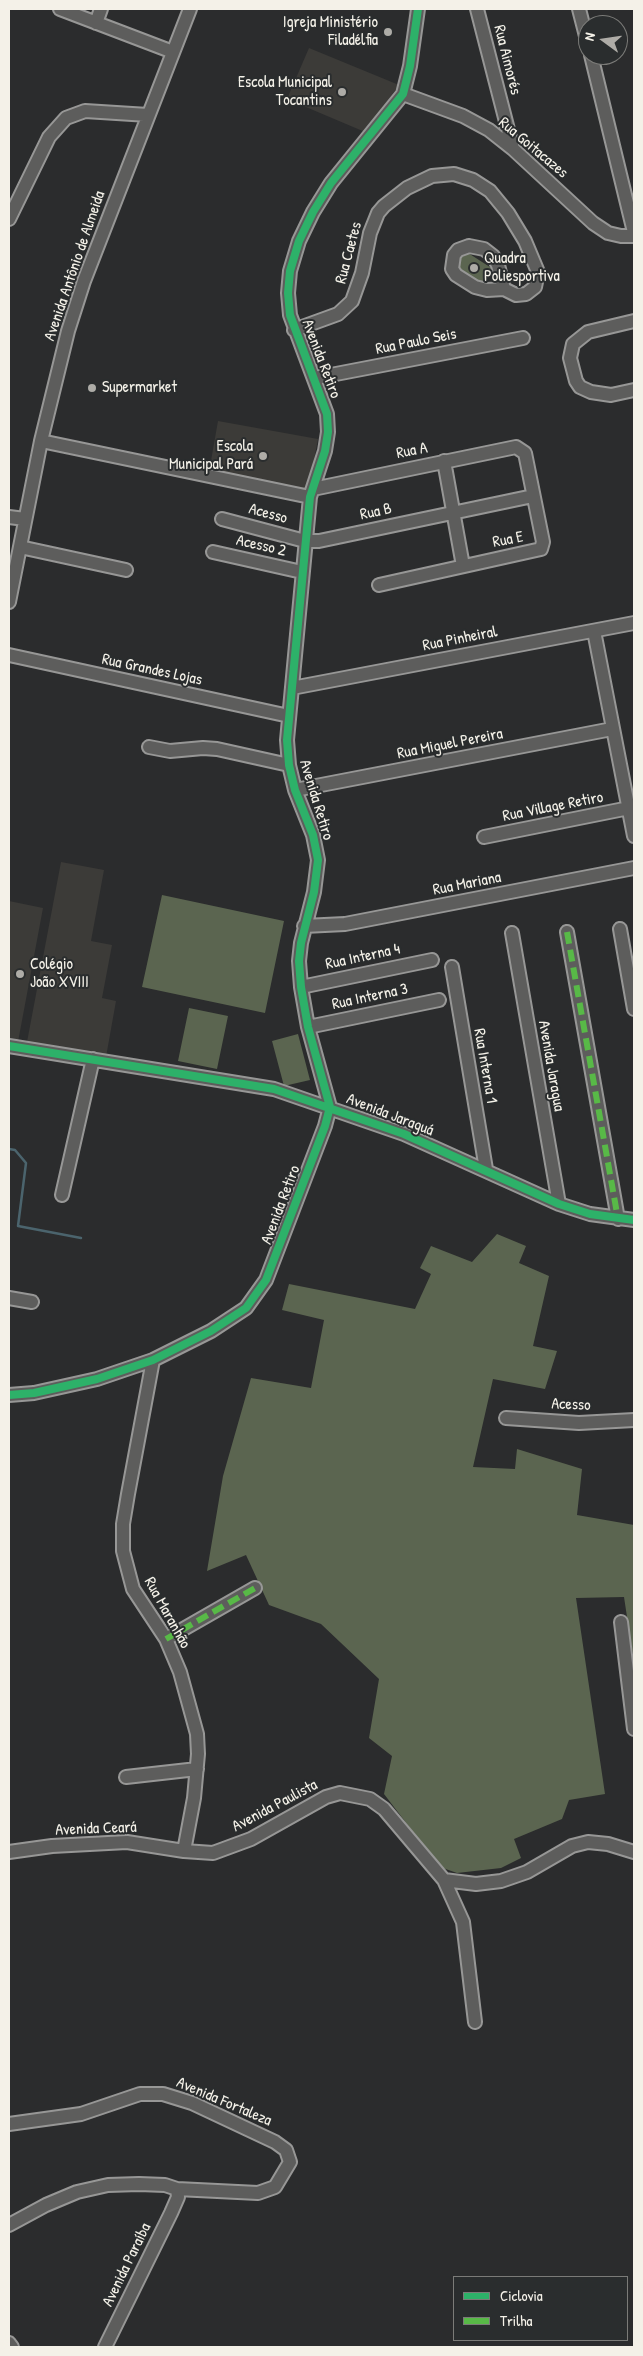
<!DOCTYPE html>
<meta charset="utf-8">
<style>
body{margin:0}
#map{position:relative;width:643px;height:2356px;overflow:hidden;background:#2b2c2d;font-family:"Patrick Hand",sans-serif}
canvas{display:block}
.frame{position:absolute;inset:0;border:10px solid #f4f1e8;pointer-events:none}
.legend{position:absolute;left:453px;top:2276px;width:175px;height:65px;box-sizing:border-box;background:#2a2d2e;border:1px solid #7b7b78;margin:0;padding:6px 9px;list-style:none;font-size:15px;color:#f4f1e8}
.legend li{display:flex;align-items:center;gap:10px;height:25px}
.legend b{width:25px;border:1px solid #7b7b78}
.north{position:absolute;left:578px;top:15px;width:50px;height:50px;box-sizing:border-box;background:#2a2d2e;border:1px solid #7b7b78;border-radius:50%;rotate:284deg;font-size:14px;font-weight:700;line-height:20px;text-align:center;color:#f4f1e8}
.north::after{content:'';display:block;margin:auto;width:18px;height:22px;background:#aeaca7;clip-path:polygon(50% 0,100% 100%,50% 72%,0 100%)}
</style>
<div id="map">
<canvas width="643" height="2356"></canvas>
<div class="frame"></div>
<ul class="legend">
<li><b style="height:6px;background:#2db169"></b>Ciclovia</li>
<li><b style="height:6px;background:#58b947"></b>Trilha</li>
</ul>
<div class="north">N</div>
</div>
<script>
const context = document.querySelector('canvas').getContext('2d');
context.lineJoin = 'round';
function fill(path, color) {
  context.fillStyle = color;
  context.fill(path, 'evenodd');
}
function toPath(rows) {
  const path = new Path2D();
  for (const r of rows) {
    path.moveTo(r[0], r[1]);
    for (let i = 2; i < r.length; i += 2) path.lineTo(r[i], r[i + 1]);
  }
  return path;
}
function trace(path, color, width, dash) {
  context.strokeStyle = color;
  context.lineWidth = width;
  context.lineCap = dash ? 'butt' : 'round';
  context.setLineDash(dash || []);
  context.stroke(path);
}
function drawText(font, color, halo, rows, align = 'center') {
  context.font = font + ' "Patrick Hand",sans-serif';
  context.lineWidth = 4;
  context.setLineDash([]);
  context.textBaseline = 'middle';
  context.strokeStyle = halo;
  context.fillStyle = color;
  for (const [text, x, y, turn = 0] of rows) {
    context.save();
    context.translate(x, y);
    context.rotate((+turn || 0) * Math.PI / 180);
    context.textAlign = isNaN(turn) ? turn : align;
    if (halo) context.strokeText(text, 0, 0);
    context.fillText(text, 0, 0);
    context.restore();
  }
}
fill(toPath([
 [309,48,399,85,365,132,287,99],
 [218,421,318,439,308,491,209,472],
 [61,862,104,870,91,941,112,945,102,998,116,1001,106,1057,27,1042],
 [9,901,43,908,18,1042,9,1041]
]), '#3c3b38');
fill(toPath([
 [465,251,493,269,483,284,455,266],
 [162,895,284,921,265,1013,142,987],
 [189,1008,228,1016,217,1069,178,1061],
 [298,1034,310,1080,284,1086,272,1041],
 [497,1234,526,1246,519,1263,549,1276,533,1346,557,1351,545,1389,493,1379,473,1467,515,1469,517,1449,582,1469,577,1515,634,1525,634,1663,624,1597,576,1598,605,1794,569,1800,562,1819,514,1839,521,1858,501,1868,457,1873,440,1867,384,1794,392,1756,369,1738,379,1679,321,1624,269,1605,246,1555,207,1571,223,1476,251,1378,311,1388,324,1320,282,1310,289,1284,415,1309,431,1274,420,1268,431,1246,472,1262]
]), '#5b6550');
trace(toPath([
 [9,1149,15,1150,26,1163,18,1226,81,1238]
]), '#4b646d', 2.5);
const minor = toPath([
 [60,9,173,52],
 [477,9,513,149],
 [579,9,588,44],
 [96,23,101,9],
 [591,55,634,232],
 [403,94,463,116,489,130,513,149,593,223,608,233,621,236,634,236],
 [9,219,49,137,66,118,85,111,148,115],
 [469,246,484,249,493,256,498,265,504,289,487,290,475,287,456,275,452,269,454,255,458,250,469,246],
 [634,321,588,332,573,344,570,358,576,381,580,387,591,392,611,395,634,390],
 [294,330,338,314,352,301,362,273,370,233,378,213,384,206,407,188,432,176,454,174,473,180,490,191,508,213,525,241,538,272,535,287,526,294,516,295,504,289],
 [315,378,523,338],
 [41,441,310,497],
 [444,461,463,566],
 [313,489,516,447,525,453,543,542,541,549,379,585],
 [9,517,25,519],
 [222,519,305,541,319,541,533,496],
 [20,547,126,570],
 [213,552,302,572],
 [9,602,41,441,68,331,84,281,190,9],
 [594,631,634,836],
 [9,655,289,716],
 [292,688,634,623],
 [149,747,170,751,203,748,217,749,289,765],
 [295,790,612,729],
 [484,837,634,807],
 [304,926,345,924,634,868],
 [620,929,634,1009],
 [567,932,618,1219],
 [512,933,559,1204],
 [452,967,486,1169],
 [301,987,432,960],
 [308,1027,439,1000],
 [9,1046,274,1089,404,1134,559,1204,590,1214,634,1220],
 [62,1195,93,1059],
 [9,1298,32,1302],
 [153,1360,128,1494,123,1524,123,1551,133,1589,166,1639,180,1672,197,1734,198,1754,194,1798,184,1851],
 [9,1395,34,1393,97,1379,153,1360,211,1331,246,1308,266,1280,325,1126,330,1107,308,1027,301,987,299,961,301,943,314,892,318,860,313,835,295,790,289,765,287,740,310,497,325,451,328,432,327,414,290,315,288,293,290,271,299,241,313,212,331,183,403,94,410,66,418,9],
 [506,1418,579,1423,634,1420],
 [621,1622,634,1729],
 [166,1639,255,1588],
 [126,1777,197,1769],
 [9,1852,52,1846,127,1842,184,1851,213,1853,251,1839,326,1797,340,1793,370,1799,384,1809,444,1880,463,1922,475,2022],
 [444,1880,476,1884,501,1881,527,1872,572,1846,588,1842,608,1844,634,1852],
 [9,2124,81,2114,140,2094,163,2094,192,2103,275,2142,286,2150,290,2162,275,2187,258,2193,177,2189],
 [9,2225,46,2205,77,2192,108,2185,139,2184,165,2185,177,2189,178,2197,171,2213,105,2347],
 [9,2343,12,2347]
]);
trace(minor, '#979796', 16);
trace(minor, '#5d5d5c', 12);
trace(toPath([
 [567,932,618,1219],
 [166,1639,255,1588]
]), '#58b947', 6, [12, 6]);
trace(toPath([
 [9,1046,274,1089,404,1134,559,1204,590,1214,634,1220],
 [9,1395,34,1393,97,1379,153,1360,211,1331,246,1308,266,1280,325,1126,330,1107,308,1027,301,987,299,961,301,943,314,892,318,860,313,835,295,790,289,765,287,740,310,497,325,451,328,432,327,414,290,315,288,293,290,271,299,241,313,212,331,183,403,94,410,66,418,9]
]), '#2db169', 8);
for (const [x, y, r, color] of [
 [388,32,5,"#aeaca7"],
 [342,92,5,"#aeaca7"],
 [474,268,5,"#aeaca7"],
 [92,388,5,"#aeaca7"],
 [263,456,5,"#aeaca7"],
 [20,974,5,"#aeaca7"]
]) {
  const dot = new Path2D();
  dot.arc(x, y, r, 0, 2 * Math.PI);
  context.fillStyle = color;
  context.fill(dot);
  trace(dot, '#2a2d2e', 2);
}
drawText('16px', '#f4f1e8', '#2a2d2e', [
 ["Igreja Ministério",378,23],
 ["Filadélfia",378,41],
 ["Escola Municipal",332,83],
 ["Tocantins",332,101],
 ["Quadra",484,259,"left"],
 ["Poliesportiva",484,277,"left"],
 ["Supermarket",102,388,"left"],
 ["Escola",253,447],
 ["Municipal Pará",253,465],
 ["Colégio",30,965,"left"],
 ["João XVIII",30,983,"left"]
], 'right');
drawText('16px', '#f4f1e8', '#2a2d2e', [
 ["Rua Aimorés",507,60,76],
 ["Rua Goitacazes",533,148,40],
 ["Rua Caetes",349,253,-75],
 ["Avenida Antônio de Almeida",75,266,-71],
 ["Rua Paulo Seis",416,342,-11],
 ["Avenida Retiro",321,359,69],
 ["Rua A",412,451,-11],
 ["Rua B",376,512,-12],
 ["Acesso",268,514,15],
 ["Rua E",508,540,-11],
 ["Acesso 2",261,546,13],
 ["Rua Pinheiral",460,639,-11],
 ["Rua Grandes Lojas",152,670,12],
 ["Rua Miguel Pereira",450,744,-11],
 ["Avenida Retiro",316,800,73],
 ["Rua Village Retiro",553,807,-11],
 ["Rua Mariana",467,884,-11],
 ["Rua Interna 4",363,957,-12],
 ["Rua Interna 3",370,997,-12],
 ["Rua Interna 1",485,1066,80],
 ["Avenida Jaragua",551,1066,80],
 ["Avenida Jaraguá",390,1115,21],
 ["Avenida Retiro",281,1205,-69],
 ["Acesso",571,1405,2],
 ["Rua Maranhão",167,1613,61],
 ["Avenida Paulista",275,1806,-28],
 ["Avenida Ceará",96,1829,-2],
 ["Avenida Fortaleza",224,2102,23],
 ["Avenida Paraíba",127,2265,-64]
]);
</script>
